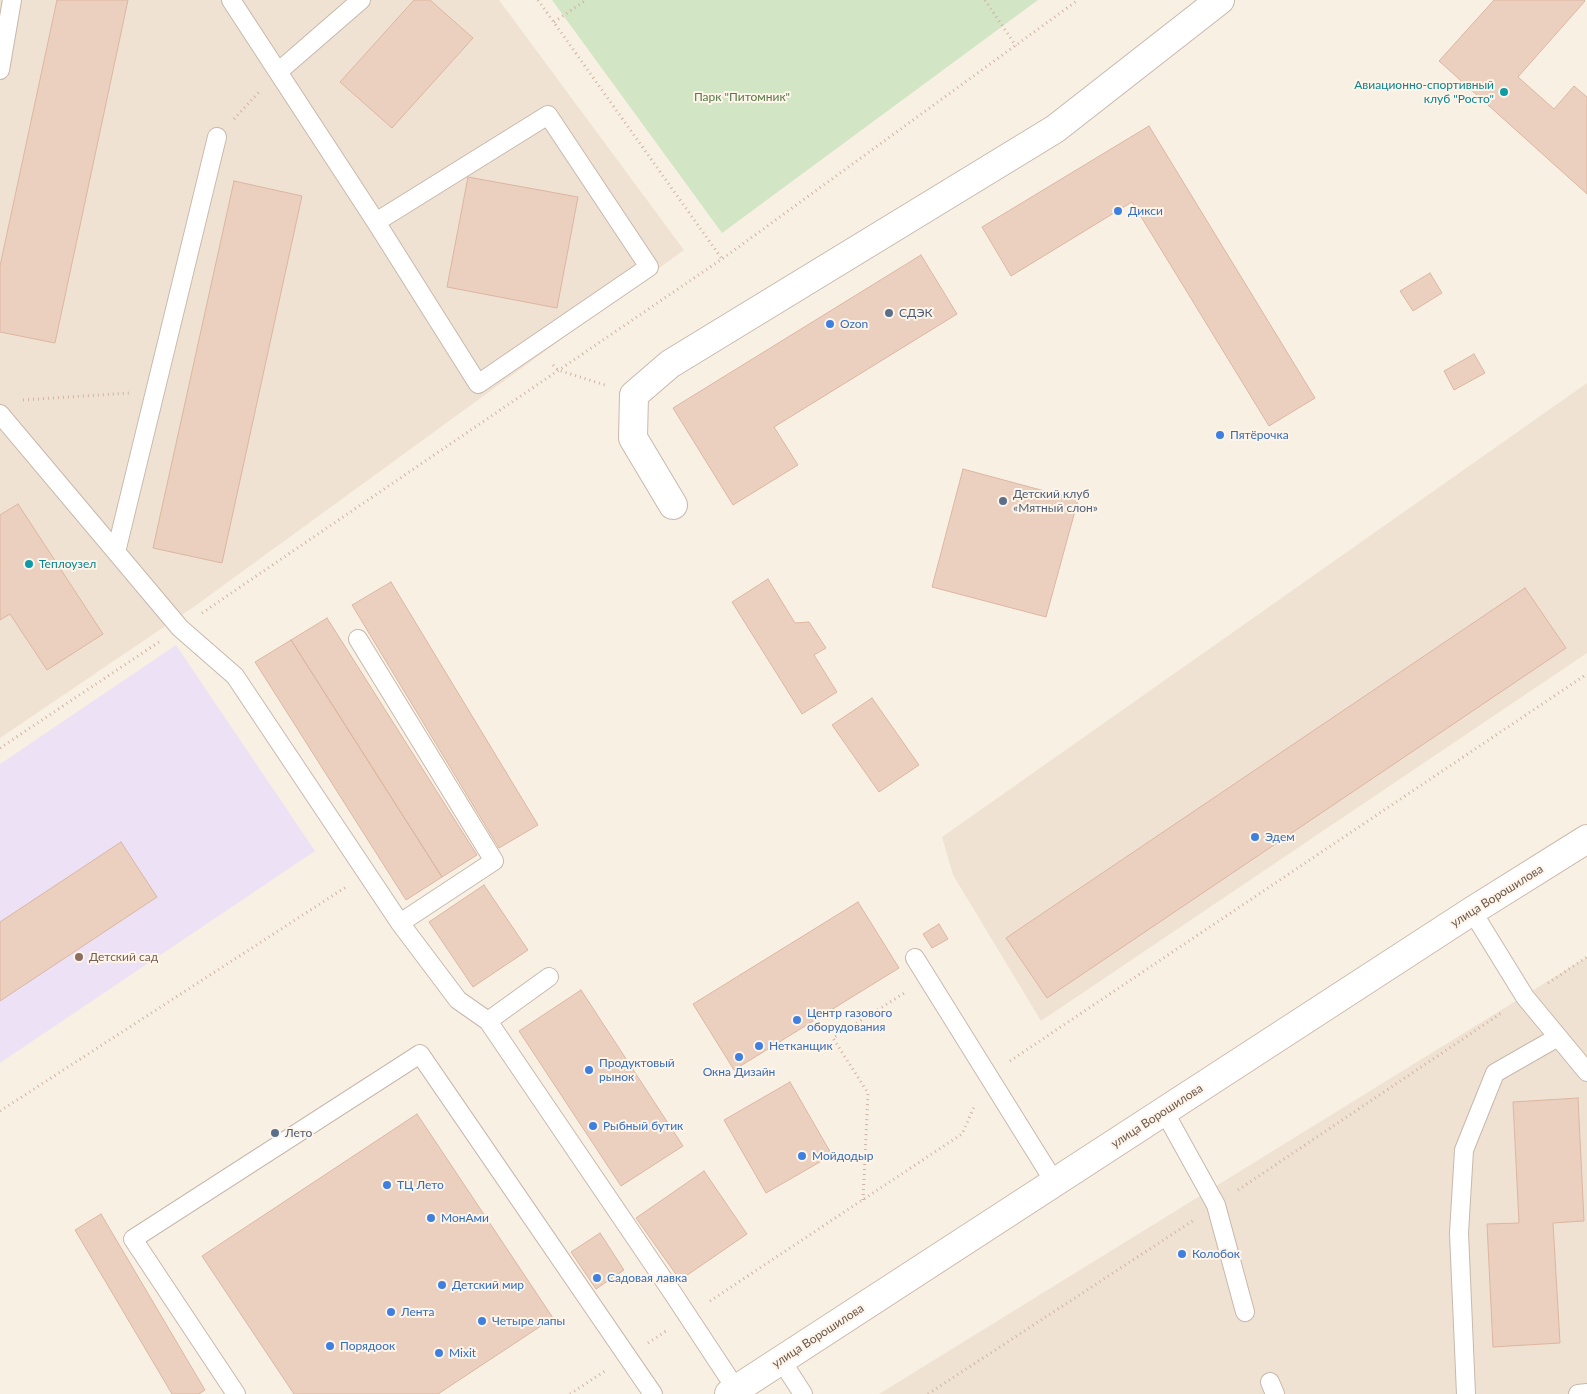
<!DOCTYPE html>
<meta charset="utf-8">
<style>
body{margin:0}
canvas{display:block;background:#f9f0e4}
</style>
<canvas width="1587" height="1394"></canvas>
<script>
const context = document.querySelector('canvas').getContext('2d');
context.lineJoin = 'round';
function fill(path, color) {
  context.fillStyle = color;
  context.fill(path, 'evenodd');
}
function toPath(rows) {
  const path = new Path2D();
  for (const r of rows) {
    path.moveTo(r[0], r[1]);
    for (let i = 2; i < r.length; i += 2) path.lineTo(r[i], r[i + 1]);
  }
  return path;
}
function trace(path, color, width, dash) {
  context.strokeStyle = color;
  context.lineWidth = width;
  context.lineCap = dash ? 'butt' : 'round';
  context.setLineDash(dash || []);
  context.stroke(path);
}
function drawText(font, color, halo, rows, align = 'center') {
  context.font = font + ' Lato,sans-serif';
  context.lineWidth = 4;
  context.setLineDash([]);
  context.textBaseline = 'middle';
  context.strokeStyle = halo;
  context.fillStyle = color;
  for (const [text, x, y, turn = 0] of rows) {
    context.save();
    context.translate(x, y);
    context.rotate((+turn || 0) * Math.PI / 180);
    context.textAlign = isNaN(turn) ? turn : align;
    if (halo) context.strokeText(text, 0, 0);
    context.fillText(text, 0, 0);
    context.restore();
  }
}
fill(toPath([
 [0,0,499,0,684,250,195,606,0,738],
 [1587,383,1587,653,1041,1021,953,875,942,837],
 [1587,957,1587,1394,879,1394]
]), '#f0e2d3');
fill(toPath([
 [176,645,315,851,0,1063,0,764]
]), '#ede1f5');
fill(toPath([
 [552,0,1038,0,722,233]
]), '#d2e5c4');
const building = toPath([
 [57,0,128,0,55,343,0,332,0,266,57,0],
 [414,0,430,0,473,38,392,128,340,82,414,0],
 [1494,0,1584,0,1585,1,1518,77,1554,109,1574,86,1587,97,1587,194,1439,61,1494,0],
 [1149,126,1315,398,1269,426,1132,202,1011,276,982,227,1149,126],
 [468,177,578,197,557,308,447,287,468,177],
 [234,181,302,196,222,563,153,548,234,181],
 [921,255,957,314,774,427,798,465,733,505,673,408,921,255],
 [1430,273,1442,293,1413,311,1400,291,1430,273],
 [1474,354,1485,373,1454,390,1444,371,1474,354],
 [963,469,1078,500,1046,617,932,587,963,469],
 [18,504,103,634,47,670,10,614,0,620,0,515,18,504],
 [768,579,795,623,809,622,826,648,814,655,837,692,802,714,732,602,768,579],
 [391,582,538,825,499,848,352,605,391,582],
 [1525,588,1566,648,1047,998,1006,938,1525,588],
 [327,618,477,855,442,877,291,640,327,618],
 [291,640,442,877,406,900,255,662,291,640],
 [872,698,919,765,879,792,832,725,872,698],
 [121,842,157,897,0,1001,0,922,121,842],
 [484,885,528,950,473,987,429,922,484,885],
 [858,902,899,968,734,1070,693,1004,858,902],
 [939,924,948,939,932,948,923,934,939,924],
 [581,990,683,1146,621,1186,519,1031,581,990],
 [790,1082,832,1155,766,1193,724,1120,790,1082],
 [1578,1098,1584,1221,1553,1223,1560,1343,1493,1347,1487,1224,1519,1223,1513,1102,1578,1098],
 [417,1114,553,1318,438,1394,294,1394,202,1256,417,1114],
 [704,1171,747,1234,680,1280,636,1218,704,1171],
 [101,1214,205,1390,199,1394,172,1394,75,1230,101,1214],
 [600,1233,624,1270,596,1289,571,1252,600,1233]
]);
fill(building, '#ebd0bf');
trace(building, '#dcb6a1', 1);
const lane = toPath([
 [231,0,376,222,478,384,649,267,548,115,376,222],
 [0,70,12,0],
 [278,72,361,0],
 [0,414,180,628,235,676,400,923,458,1000,488,1021,672,1292,736,1389],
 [116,552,217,137],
 [358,639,494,861,400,923],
 [1472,911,1525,997,1587,1072],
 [915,958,1055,1183],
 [488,1021,549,977],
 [1164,1111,1216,1205,1245,1312],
 [781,1360,803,1394],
 [1270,1382,1275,1394],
 [236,1394,133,1239,420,1054,653,1394],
 [1466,1394,1459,1233,1464,1150,1495,1073,1558,1037],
 [1578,1394,1587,1393]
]);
const street = toPath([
 [673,505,633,438,634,395,670,364,1055,129,1220,0]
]);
const secondary = toPath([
 [729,1394,1472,911,1587,839]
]);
trace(lane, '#c8b8ac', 20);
trace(street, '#c8b8ac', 30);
trace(secondary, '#cebaad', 30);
trace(toPath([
 [538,0,722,259],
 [985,0,1016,46],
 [554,22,586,0],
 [234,119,259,92],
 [553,365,558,370,605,385],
 [23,400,129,393],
 [202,613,722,259,1078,0],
 [0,748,159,642],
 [1548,983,1587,957],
 [1010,1061,1587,674],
 [0,1111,346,887],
 [1238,1190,1503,1012],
 [863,1200,868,1093,833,1038,906,992],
 [710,1301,962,1134,975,1105],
 [648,1343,666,1331],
 [570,1394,605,1371],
 [928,1394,1194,1220]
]), '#d0b3a2', 3, [1, 4]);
trace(lane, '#fff', 18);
trace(street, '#fff', 28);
trace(secondary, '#fff', 28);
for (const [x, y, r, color] of [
 [1504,92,5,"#0f9aa8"],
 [1118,211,5,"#3f7fe0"],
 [889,313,5,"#5c6f8a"],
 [830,324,5,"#3f7fe0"],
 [1220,435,5,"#3f7fe0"],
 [1003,501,5,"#5c6f8a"],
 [29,564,5,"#0f9aa8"],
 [1255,837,5,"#3f7fe0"],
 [79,957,5,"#8d6e63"],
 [797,1020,5,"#3f7fe0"],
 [759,1046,5,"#3f7fe0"],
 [739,1057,5,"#3f7fe0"],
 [589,1070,5,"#3f7fe0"],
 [593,1126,5,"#3f7fe0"],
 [275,1133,5,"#5c6f8a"],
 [802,1156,5,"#3f7fe0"],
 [387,1185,5,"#3f7fe0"],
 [431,1218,5,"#3f7fe0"],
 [1182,1254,5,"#3f7fe0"],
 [597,1278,5,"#3f7fe0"],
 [442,1285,5,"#3f7fe0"],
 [391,1312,5,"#3f7fe0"],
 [482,1321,5,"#3f7fe0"],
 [330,1346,5,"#3f7fe0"],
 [439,1353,5,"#3f7fe0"]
]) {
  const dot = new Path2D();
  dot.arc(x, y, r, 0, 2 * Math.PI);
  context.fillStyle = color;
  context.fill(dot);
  trace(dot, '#fdf5ea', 2);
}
drawText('12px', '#0d838f', '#fdf5ea', [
 ["Авиационно-спортивный",1494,85],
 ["клуб \"Росто\"",1494,99],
 ["Теплоузел",39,564,"left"]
], 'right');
drawText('12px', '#587949', '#fdf5ea', [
 ["Парк \"Питомник\"",742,97]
]);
drawText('12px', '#366cbe', '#fdf5ea', [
 ["Дикси",1128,211],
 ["Ozon",840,324],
 ["Пятёрочка",1230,435],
 ["Эдем",1265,837],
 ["Центр газового",807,1013],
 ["оборудования",807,1027],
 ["Нетканщик",769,1046],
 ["Продуктовый",599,1063],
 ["рынок",599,1077],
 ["Окна Дизайн",739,1072,"center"],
 ["Рыбный бутик",603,1126],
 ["Мойдодыр",812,1156],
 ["ТЦ Лето",397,1185],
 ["МонАми",441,1218],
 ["Колобок",1192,1254],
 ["Садовая лавка",607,1278],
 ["Детский мир",452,1285],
 ["Лента",401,1312],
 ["Четыре лапы",492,1321],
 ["Порядоок",340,1346],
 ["Mixit",449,1353]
], 'left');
drawText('12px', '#4e5e75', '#fdf5ea', [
 ["СДЭК",899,313],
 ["Детский клуб",1013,494],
 ["«Мятный слон»",1013,508],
 ["Лето",285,1133]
], 'left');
drawText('12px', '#6e584d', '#fdf5ea', [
 ["улица Ворошилова",1497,896,-32],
 ["улица Ворошилова",1157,1116,-33],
 ["улица Ворошилова",818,1336,-33]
]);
drawText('12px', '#785e54', '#fdf5ea', [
 ["Детский сад",89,957]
], 'left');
</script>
